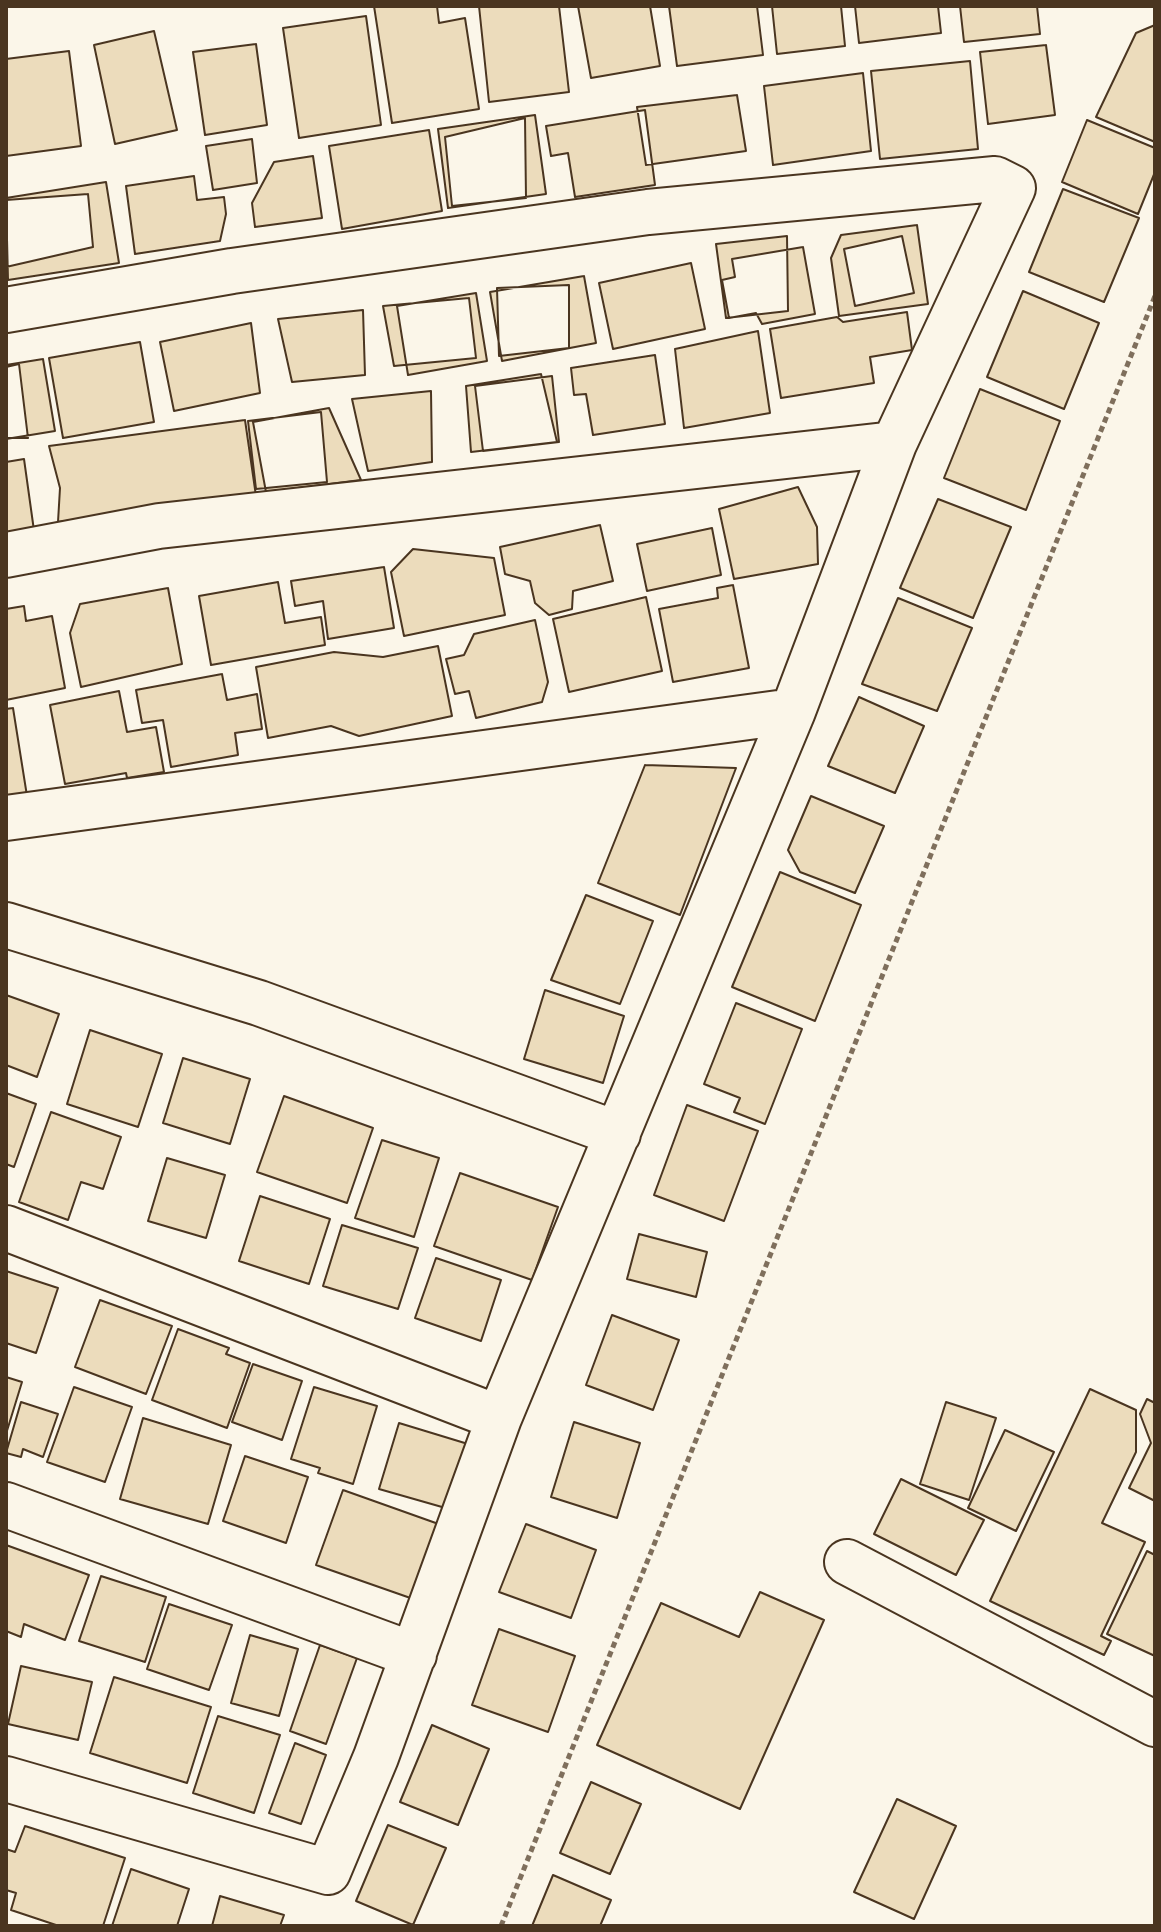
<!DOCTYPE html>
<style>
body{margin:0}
#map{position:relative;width:1161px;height:1932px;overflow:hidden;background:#fbf6e9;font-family:"Source Serif 4",serif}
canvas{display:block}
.frame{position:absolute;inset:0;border:8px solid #4a3520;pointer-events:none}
</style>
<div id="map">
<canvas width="1161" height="1932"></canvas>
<div class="frame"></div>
</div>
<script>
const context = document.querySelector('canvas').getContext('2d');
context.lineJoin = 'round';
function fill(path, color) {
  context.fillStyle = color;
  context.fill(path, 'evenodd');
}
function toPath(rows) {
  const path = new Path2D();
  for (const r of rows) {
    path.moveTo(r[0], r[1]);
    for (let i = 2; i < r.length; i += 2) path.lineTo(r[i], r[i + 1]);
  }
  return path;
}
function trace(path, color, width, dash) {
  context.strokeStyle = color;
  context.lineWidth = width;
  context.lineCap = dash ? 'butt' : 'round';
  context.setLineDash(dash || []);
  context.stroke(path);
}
const building = toPath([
 [374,6,437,6,439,23,465,18,479,109,392,123,374,6],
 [479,6,559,6,569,92,489,102,479,6],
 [578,6,650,6,660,66,591,78,578,6],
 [669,6,757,6,763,55,677,66,669,6],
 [772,6,841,6,845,46,777,54,772,6],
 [855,6,938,6,941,33,859,43,855,6],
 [960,6,1037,6,1040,34,964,42,960,6],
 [366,16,381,125,299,138,283,28,366,16],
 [1155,25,1155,142,1096,117,1136,33,1155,25],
 [154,31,177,130,115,144,94,45,154,31],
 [256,44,267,125,205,135,193,52,256,44],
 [1046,45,1055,115,988,124,980,52,1046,45],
 [69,51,81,146,6,156,6,59,69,51],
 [970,61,978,149,880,159,871,71,970,61],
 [863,73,871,151,773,165,764,86,863,73],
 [737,95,746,151,646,165,637,107,737,95],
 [645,110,655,185,575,197,568,153,551,156,546,126,645,110],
 [535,115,546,194,448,208,438,129,535,115],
 [525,118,526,198,452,206,445,137,525,118],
 [1087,120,1155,148,1155,172,1138,214,1062,182,1087,120],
 [429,130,442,211,342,229,329,146,429,130],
 [252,139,257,183,213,190,206,146,252,139],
 [313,156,322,218,255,227,252,203,274,162,313,156],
 [194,176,197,200,224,197,226,214,220,241,135,254,126,186,194,176],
 [106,182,119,263,8,280,6,198,106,182],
 [1063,189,1139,218,1104,302,1029,272,1063,189],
 [88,194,93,247,6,267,6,200,88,194],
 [917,225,928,304,839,316,831,258,841,235,917,225],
 [787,236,788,311,726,318,716,244,787,236],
 [902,236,914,293,855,306,844,249,902,236],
 [803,247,815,314,762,324,756,313,729,318,722,280,735,277,732,259,803,247],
 [691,263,705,329,613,349,599,283,691,263],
 [584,276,596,343,502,361,490,292,584,276],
 [569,285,569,348,499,356,497,288,569,285],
 [1023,291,1099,323,1064,409,987,377,1023,291],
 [476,293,487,361,408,375,397,306,476,293],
 [469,298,476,358,394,366,383,306,469,298],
 [363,310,365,375,292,382,278,319,363,310],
 [907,312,912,350,870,357,874,383,781,398,770,329,837,317,843,322,907,312],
 [251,323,260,393,174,411,160,342,251,323],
 [758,331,770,413,684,428,675,349,758,331],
 [140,342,154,422,63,438,49,358,140,342],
 [655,355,665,424,593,435,586,394,574,395,571,368,655,355],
 [43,359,55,431,6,439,6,365,43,359],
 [19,364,28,438,6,438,6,367,19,364],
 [541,374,557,442,471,452,466,386,541,374],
 [552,376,559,442,483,451,475,386,552,376],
 [980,389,1060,421,1026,510,944,478,980,389],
 [431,391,432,462,368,471,352,399,431,391],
 [329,408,361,480,266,492,253,422,329,408],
 [321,412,327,482,256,489,248,421,321,412],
 [245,420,256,496,58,522,60,488,49,446,245,420],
 [24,459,36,545,6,550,6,462,24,459],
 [798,487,817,527,818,564,734,579,719,509,798,487],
 [938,499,1011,527,973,618,900,588,938,499],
 [600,525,613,581,573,591,572,609,549,615,535,603,530,581,505,574,500,547,600,525],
 [712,528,721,575,647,591,637,544,712,528],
 [413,549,494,558,505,615,404,636,391,572,413,549],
 [384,567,394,628,328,639,323,601,295,606,291,581,384,567],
 [278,582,285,623,321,617,325,645,211,665,199,596,278,582],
 [733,585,749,668,673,682,659,609,718,598,717,588,733,585],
 [168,588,182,664,81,687,70,633,80,604,168,588],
 [646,597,662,671,569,692,553,619,646,597],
 [898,598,972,628,937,711,862,684,898,598],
 [24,606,26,621,52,616,65,688,6,700,6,609,24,606],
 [535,620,548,682,542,702,476,718,469,691,455,694,446,659,464,655,474,634,535,620],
 [438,646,452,716,359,736,331,726,268,738,256,667,334,652,383,657,438,646],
 [222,674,227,700,257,694,262,729,235,733,238,755,171,767,163,720,142,723,136,690,222,674],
 [119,691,127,732,156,727,164,772,127,778,126,773,65,784,50,705,119,691],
 [859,697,924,726,895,793,828,766,859,697],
 [13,708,27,796,6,800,6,709,13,708],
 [645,765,736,768,680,915,598,883,645,765],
 [811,796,884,826,855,893,800,872,788,850,811,796],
 [780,872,861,905,815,1021,732,987,780,872],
 [586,895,653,921,620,1004,551,980,586,895],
 [545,990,624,1016,603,1083,524,1059,545,990],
 [6,995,59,1014,37,1077,6,1065,6,995],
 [736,1003,802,1029,765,1124,734,1112,740,1098,704,1084,736,1003],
 [90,1030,162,1054,138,1127,67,1104,90,1030],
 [183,1058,250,1079,230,1144,163,1123,183,1058],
 [6,1093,36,1104,14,1167,6,1164,6,1093],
 [284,1096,373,1128,347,1203,257,1172,284,1096],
 [687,1105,758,1131,724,1221,654,1195,687,1105],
 [51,1112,121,1137,103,1189,81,1182,68,1220,19,1202,51,1112],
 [382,1140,439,1158,414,1237,355,1218,382,1140],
 [167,1158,225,1175,206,1238,148,1221,167,1158],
 [460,1173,558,1207,532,1280,434,1246,460,1173],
 [260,1196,330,1219,309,1284,239,1261,260,1196],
 [342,1225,418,1248,398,1309,323,1286,342,1225],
 [639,1234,707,1252,696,1297,627,1279,639,1234],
 [436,1258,501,1280,481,1341,415,1318,436,1258],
 [6,1271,58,1288,36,1353,6,1343,6,1271],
 [100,1300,172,1326,146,1394,75,1367,100,1300],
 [612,1315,679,1340,653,1410,586,1385,612,1315],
 [178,1329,229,1348,226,1354,250,1363,227,1428,152,1400,178,1329],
 [253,1364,302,1381,282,1440,232,1422,253,1364],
 [6,1377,22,1382,6,1434,6,1377],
 [74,1387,132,1407,105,1482,47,1462,74,1387],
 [314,1387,377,1406,353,1484,318,1473,320,1468,291,1459,314,1387],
 [1090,1389,1136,1410,1136,1452,1102,1523,1145,1542,1101,1636,1111,1641,1104,1655,990,1601,1090,1389],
 [1147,1399,1155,1403,1155,1501,1129,1488,1151,1443,1140,1414,1147,1399],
 [21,1402,58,1414,43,1457,23,1449,21,1457,6,1453,21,1402],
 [946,1402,996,1418,969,1500,920,1484,946,1402],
 [143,1418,231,1445,208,1524,120,1499,143,1418],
 [574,1422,640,1443,617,1518,551,1497,574,1422],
 [399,1423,468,1444,449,1509,379,1489,399,1423],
 [1005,1430,1054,1452,1016,1531,968,1508,1005,1430],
 [245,1456,308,1477,286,1543,223,1521,245,1456],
 [901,1479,984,1520,956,1575,874,1534,901,1479],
 [343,1490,447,1527,419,1601,316,1565,343,1490],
 [526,1524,596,1550,571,1618,499,1592,526,1524],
 [6,1545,89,1575,65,1640,24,1624,21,1637,6,1631,6,1545],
 [1147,1551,1155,1555,1155,1656,1107,1634,1147,1551],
 [101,1576,166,1597,145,1662,79,1641,101,1576],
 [760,1592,824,1620,740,1809,597,1745,661,1603,739,1637,760,1592],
 [169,1604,232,1625,209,1690,147,1669,169,1604],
 [499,1629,575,1656,548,1732,472,1705,499,1629],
 [250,1635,298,1649,279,1716,231,1703,250,1635],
 [320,1645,357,1658,326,1744,290,1731,320,1645],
 [21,1666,92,1682,78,1740,8,1724,21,1666],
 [114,1677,211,1707,187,1783,90,1753,114,1677],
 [218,1716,280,1735,254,1813,193,1793,218,1716],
 [432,1725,489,1749,458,1825,400,1802,432,1725],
 [295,1743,326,1755,301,1824,269,1813,295,1743],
 [591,1782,641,1804,610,1874,560,1853,591,1782],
 [897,1799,956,1826,914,1919,854,1892,897,1799],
 [388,1825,446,1848,413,1925,356,1901,388,1825],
 [25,1826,125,1858,103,1926,59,1926,11,1910,16,1893,6,1890,6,1849,15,1852,25,1826],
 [131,1869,189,1889,177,1926,112,1926,131,1869],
 [553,1875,611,1900,600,1926,532,1926,553,1875],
 [220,1896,284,1915,280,1926,212,1926,220,1896]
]);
fill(building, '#ecdcbc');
trace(building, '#4a3520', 2);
const minor = toPath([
 [6,310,232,271,648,212,995,179,1013,188,894,444,793,711,499,1418,376,1757,328,1872,6,1779],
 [6,555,159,526,894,444],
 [6,818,793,711],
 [6,925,259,1003,618,1134],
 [6,1228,499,1418],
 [6,1505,414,1655],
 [847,1562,1155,1724]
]);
trace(minor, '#4a3520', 48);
trace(toPath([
 [501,1926,1155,296]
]), '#7f6f5c', 5, [6, 4]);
trace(minor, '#fbf6e9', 44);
</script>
